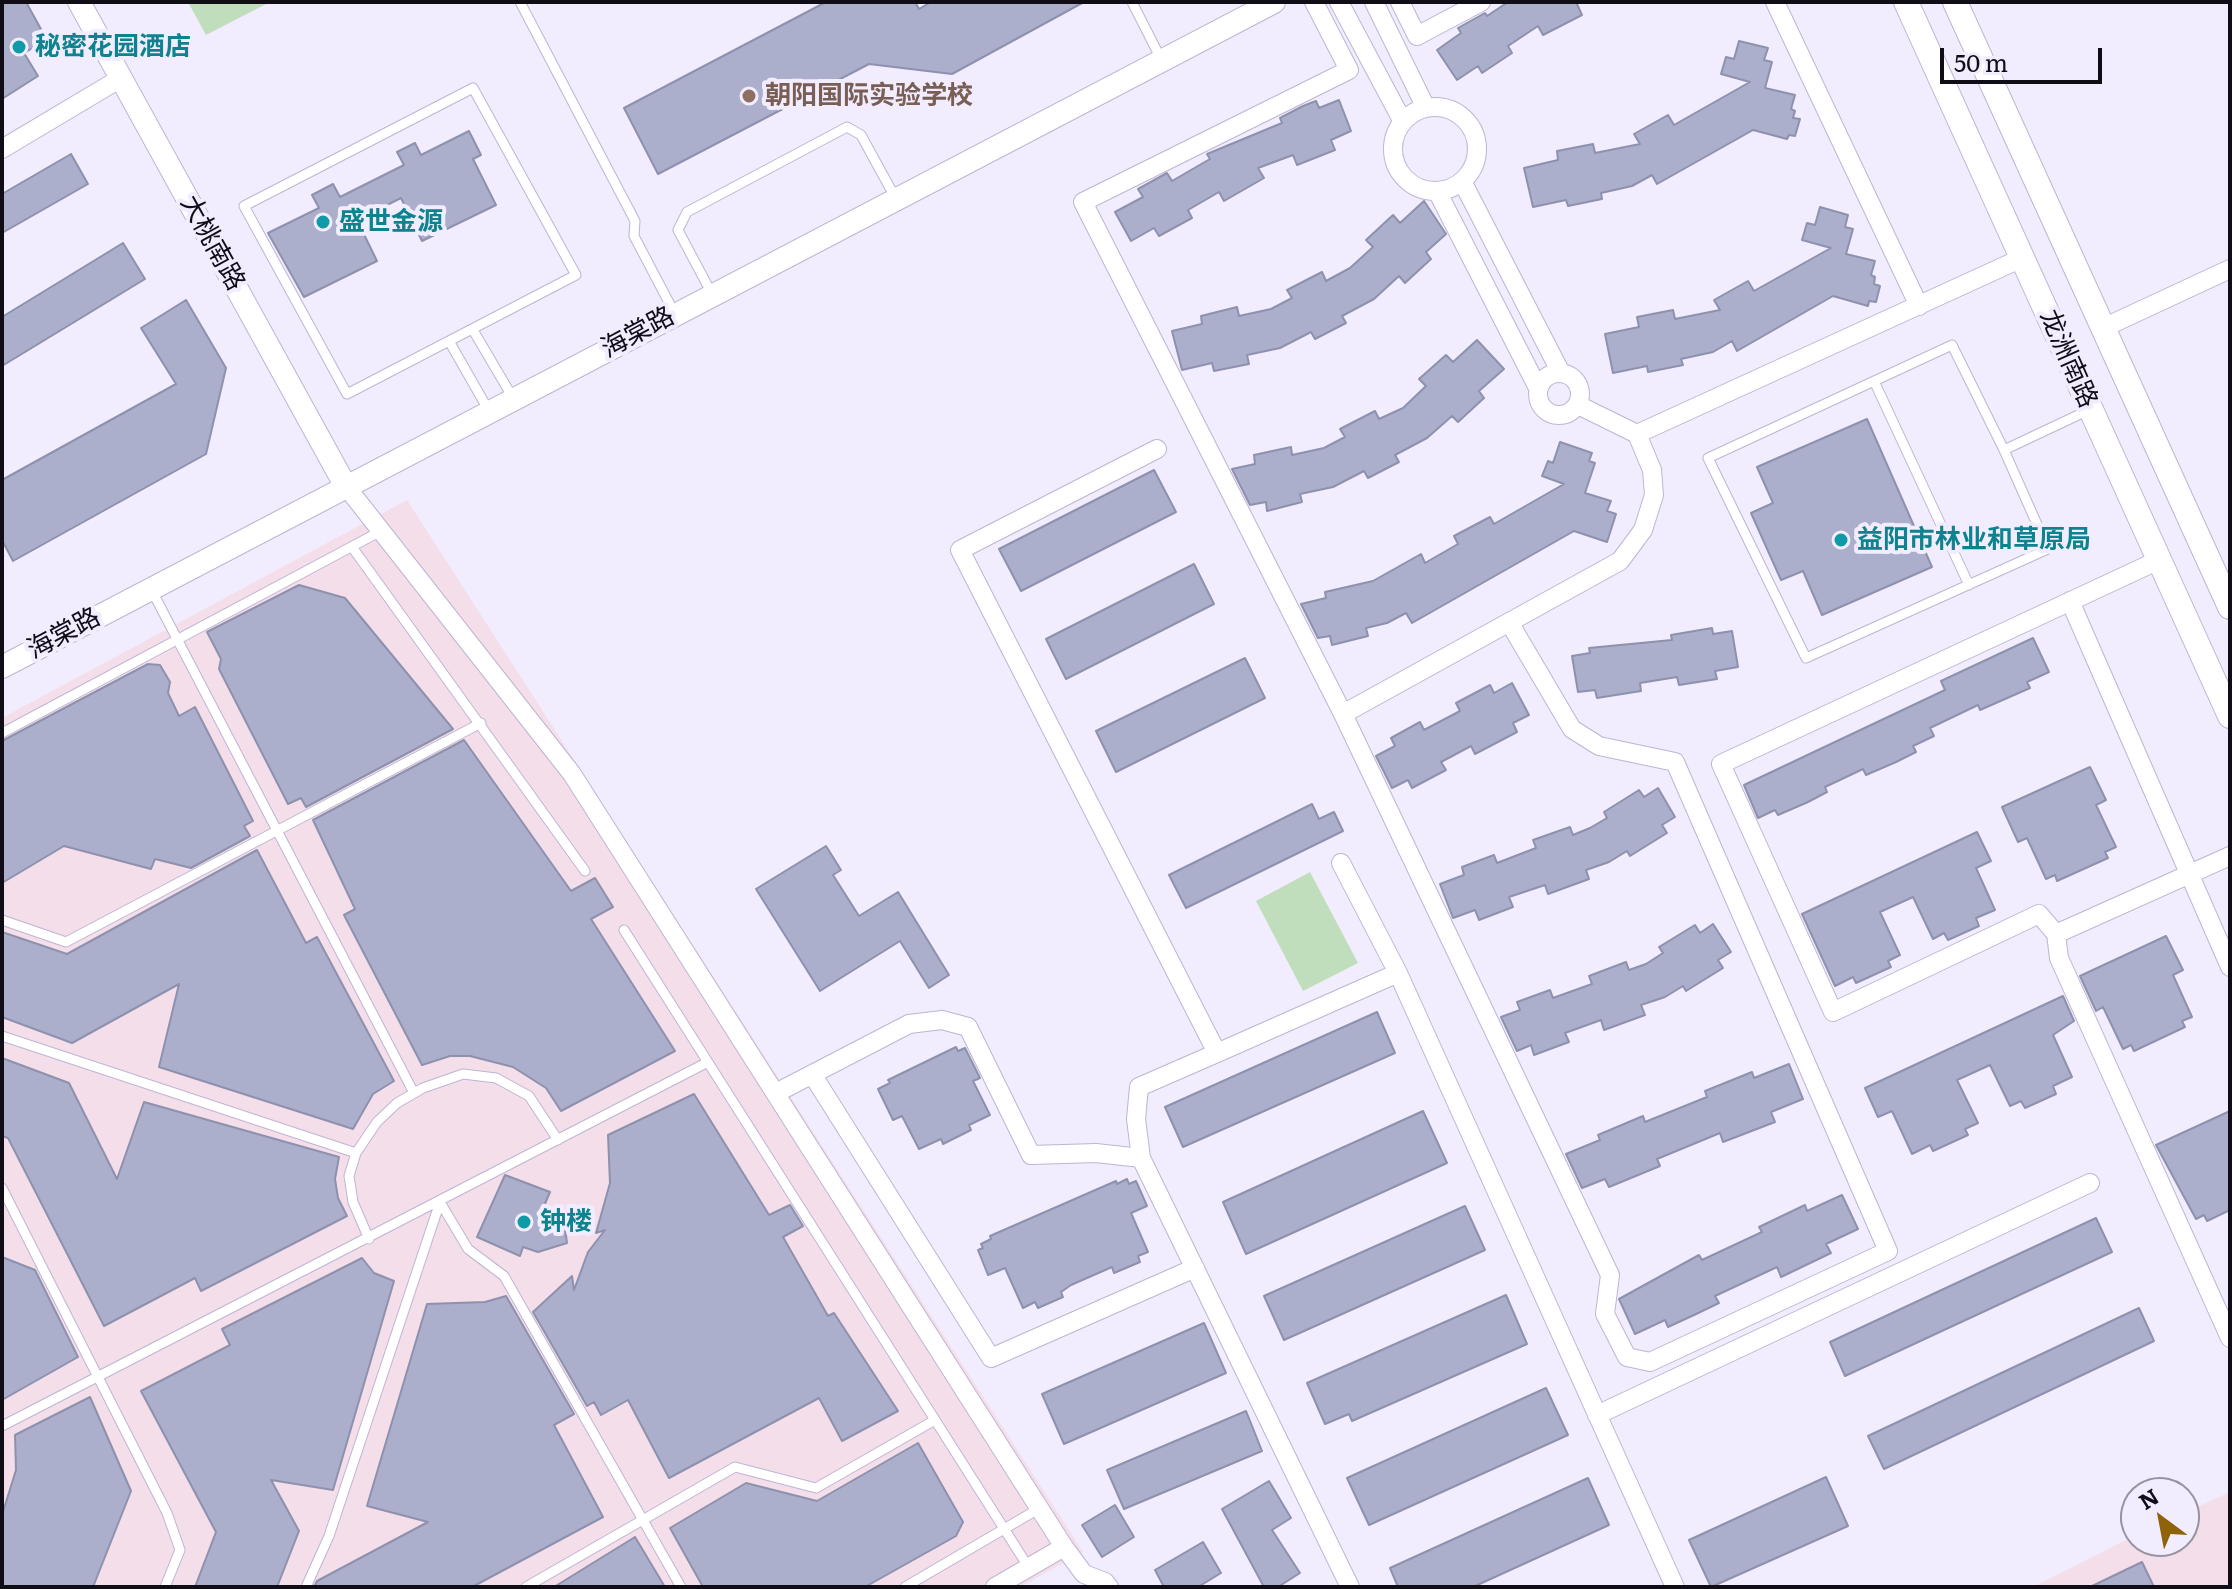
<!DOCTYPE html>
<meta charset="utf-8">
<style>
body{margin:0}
#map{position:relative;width:2232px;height:1589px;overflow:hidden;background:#f1ecfe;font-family:Literata,serif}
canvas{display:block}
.frame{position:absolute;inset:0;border:4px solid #100d17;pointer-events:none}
.north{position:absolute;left:2120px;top:1477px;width:80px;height:80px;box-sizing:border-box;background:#f1ecfe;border:2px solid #9793a2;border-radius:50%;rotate:328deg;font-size:22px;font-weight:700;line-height:32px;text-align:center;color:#100d17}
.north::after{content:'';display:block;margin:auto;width:28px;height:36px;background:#8e630a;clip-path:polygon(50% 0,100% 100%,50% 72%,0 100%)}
.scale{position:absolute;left:1940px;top:48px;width:162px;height:36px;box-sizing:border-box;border:4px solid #100d17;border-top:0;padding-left:10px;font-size:24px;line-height:28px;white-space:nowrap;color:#100d17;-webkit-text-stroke:6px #f1ecfe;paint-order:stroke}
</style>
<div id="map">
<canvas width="2232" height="1589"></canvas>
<div class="frame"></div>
<div class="north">N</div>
<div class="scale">50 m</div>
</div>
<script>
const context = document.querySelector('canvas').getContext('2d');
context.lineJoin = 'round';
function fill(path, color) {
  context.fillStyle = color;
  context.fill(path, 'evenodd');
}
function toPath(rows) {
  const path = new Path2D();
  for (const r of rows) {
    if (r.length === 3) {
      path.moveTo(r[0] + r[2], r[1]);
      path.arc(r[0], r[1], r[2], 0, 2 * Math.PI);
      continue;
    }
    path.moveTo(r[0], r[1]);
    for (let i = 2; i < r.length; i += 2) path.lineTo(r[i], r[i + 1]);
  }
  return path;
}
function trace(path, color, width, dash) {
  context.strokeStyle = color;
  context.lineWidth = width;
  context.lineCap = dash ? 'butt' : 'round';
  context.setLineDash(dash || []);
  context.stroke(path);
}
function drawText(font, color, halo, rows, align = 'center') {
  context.font = font + ' Literata,"Noto Sans SC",serif';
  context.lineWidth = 8;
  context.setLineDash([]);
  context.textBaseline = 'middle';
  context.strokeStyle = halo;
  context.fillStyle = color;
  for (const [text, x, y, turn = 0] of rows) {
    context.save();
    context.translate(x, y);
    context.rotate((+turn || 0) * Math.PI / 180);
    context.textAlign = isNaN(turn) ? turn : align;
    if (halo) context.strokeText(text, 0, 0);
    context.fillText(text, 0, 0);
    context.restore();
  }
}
fill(toPath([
 [407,500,1083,1552,1020,1587,2,1587,2,718],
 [2230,1492,2230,1587,2033,1587,2136,1535,2136,1541,2184,1541,2184,1513]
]), '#f4deea');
fill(toPath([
 [188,2,270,2,206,35],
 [1310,872,1358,963,1303,991,1256,901]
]), '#c1debc');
const building = toPath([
 [2,2,26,2,47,40,24,53,38,76,2,99,2,2],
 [826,2,915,2,919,9,931,2,1084,2,952,74,869,64,658,174,624,108,826,2],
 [1508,2,1576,2,1582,15,1543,35,1538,26,1508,46,1512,53,1482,73,1478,66,1457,80,1437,50,1461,33,1458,28,1485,13,1487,16,1508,2],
 [1739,41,1768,48,1764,60,1772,62,1765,88,1795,95,1791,109,1795,111,1793,118,1800,119,1795,136,1789,135,1787,139,1753,130,1657,184,1652,175,1632,186,1601,193,1602,199,1568,206,1566,200,1533,207,1524,168,1558,160,1557,151,1593,144,1595,153,1640,144,1634,134,1668,115,1674,125,1750,82,1721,74,1726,57,1734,59,1739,41],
 [1339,100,1351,131,1331,140,1335,150,1297,165,1293,155,1258,168,1264,178,1224,201,1219,192,1188,210,1192,218,1159,236,1154,228,1131,241,1115,212,1143,197,1138,189,1167,173,1172,181,1210,159,1207,154,1282,123,1280,118,1303,106,1316,101,1319,108,1339,100],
 [469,131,481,155,473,159,496,205,422,241,401,198,357,220,377,261,304,297,268,233,319,208,312,195,333,184,340,197,404,165,397,152,415,143,421,155,469,131],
 [71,154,88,184,2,233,2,194,71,154],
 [1424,201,1446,234,1426,252,1431,259,1405,283,1399,276,1374,299,1342,316,1346,323,1315,339,1311,332,1280,348,1247,355,1249,364,1214,371,1212,363,1182,370,1172,331,1202,324,1201,316,1237,307,1239,316,1271,309,1292,298,1287,290,1322,272,1326,281,1350,268,1373,247,1366,240,1393,215,1400,223,1424,201],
 [1820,207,1848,215,1845,227,1853,229,1846,254,1875,261,1871,275,1875,277,1874,284,1880,286,1876,302,1869,301,1868,306,1833,296,1737,351,1732,341,1713,352,1681,359,1683,365,1648,372,1647,366,1613,373,1605,334,1639,327,1637,317,1673,310,1675,319,1720,310,1714,300,1748,281,1754,291,1831,248,1802,240,1807,223,1815,225,1820,207],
 [123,243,145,279,2,366,2,317,123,243],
 [186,300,226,368,206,454,13,561,2,540,2,480,176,384,141,328,186,300],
 [1477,340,1504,369,1479,391,1484,398,1458,422,1452,416,1427,438,1395,455,1399,462,1368,478,1364,471,1333,487,1300,494,1302,502,1267,511,1266,502,1250,505,1232,469,1255,464,1254,455,1291,447,1292,455,1324,448,1345,437,1340,429,1375,411,1379,419,1403,408,1426,386,1419,379,1446,355,1453,362,1477,340],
 [1867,419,1932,567,1822,615,1803,571,1781,580,1751,513,1773,503,1757,467,1867,419],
 [1560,442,1592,453,1589,461,1595,463,1585,493,1611,501,1607,511,1616,514,1607,542,1574,531,1412,623,1406,613,1387,623,1366,628,1368,636,1332,645,1330,636,1318,638,1301,604,1326,598,1325,592,1373,581,1421,554,1425,563,1458,544,1454,536,1490,517,1494,524,1564,484,1542,476,1548,461,1553,463,1560,442],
 [1154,470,1176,512,1021,591,999,549,1154,470],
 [1194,564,1214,604,1066,679,1046,639,1194,564],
 [299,585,345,598,453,729,306,807,301,798,288,804,219,669,221,659,207,632,299,585],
 [1712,628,1713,634,1732,631,1738,667,1715,671,1717,679,1679,685,1677,677,1640,683,1641,691,1597,698,1595,690,1578,692,1572,656,1590,653,1589,648,1672,640,1671,635,1712,628],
 [2033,638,2049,672,2027,682,2030,688,1980,710,1978,705,1930,728,1934,736,1913,746,1916,752,1896,762,1866,775,1863,769,1825,787,1827,792,1808,802,1778,815,1775,810,1758,818,1744,785,1945,690,1941,681,2033,638],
 [1245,658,1265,698,1116,772,1096,731,1245,658],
 [148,664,160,665,170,682,168,693,179,716,195,707,253,821,244,826,250,836,191,868,155,859,151,869,64,846,2,883,2,741,148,664],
 [1512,683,1529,715,1513,723,1517,732,1475,754,1471,746,1441,762,1446,770,1412,788,1408,780,1392,788,1376,756,1395,746,1391,738,1420,722,1424,730,1460,711,1456,703,1490,685,1494,693,1512,683],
 [464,740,571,891,595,878,613,907,591,919,675,1051,561,1111,546,1088,513,1067,470,1056,450,1056,422,1065,344,915,355,909,313,820,464,740],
 [2090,767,2106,800,2096,805,2116,847,2105,852,2108,858,2057,881,2055,875,2046,879,2027,838,2018,842,2002,807,2090,767],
 [1658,788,1675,817,1662,825,1667,833,1630,856,1627,851,1609,862,1586,870,1589,879,1548,894,1545,885,1509,897,1513,907,1479,920,1475,910,1453,918,1440,884,1464,875,1462,867,1494,855,1497,863,1536,848,1533,840,1570,827,1573,835,1590,828,1607,818,1604,812,1639,790,1644,797,1658,788],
 [1312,804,1319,819,1334,812,1343,831,1186,908,1169,875,1312,804],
 [1977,832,1991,861,1976,868,1995,910,1976,918,1979,926,1948,940,1944,933,1933,939,1913,897,1880,912,1900,955,1888,961,1891,967,1856,983,1853,977,1835,986,1802,914,1977,832],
 [826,846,841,870,833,875,859,916,898,892,949,975,929,988,900,941,820,991,756,889,826,846],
 [257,850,306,943,317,937,394,1081,373,1094,353,1129,159,1067,179,984,72,1043,2,1017,2,932,67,954,257,850],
 [1713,924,1731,952,1718,960,1723,968,1686,991,1683,986,1665,997,1641,1005,1645,1015,1604,1030,1601,1020,1565,1033,1569,1042,1534,1055,1531,1045,1517,1051,1501,1017,1520,1010,1517,1002,1550,990,1553,998,1592,984,1589,976,1626,962,1629,970,1646,964,1663,953,1659,947,1695,925,1700,933,1713,924],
 [2166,936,2183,970,2173,975,2192,1017,2182,1021,2185,1027,2134,1051,2131,1045,2123,1049,2103,1007,2096,1011,2080,976,2166,936],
 [2063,996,2074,1021,2053,1035,2072,1077,2053,1086,2056,1094,2025,1108,2021,1101,2010,1106,1990,1065,1957,1080,1978,1123,1965,1129,1968,1135,1933,1151,1930,1145,1912,1154,1892,1111,1878,1117,1865,1088,2063,996],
 [1377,1012,1395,1053,1183,1147,1165,1107,1377,1012],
 [956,1047,958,1051,965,1048,980,1078,973,1081,990,1115,969,1125,971,1130,943,1144,941,1139,919,1149,902,1116,893,1120,878,1089,890,1083,888,1080,956,1047],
 [2,1058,69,1083,117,1179,144,1102,339,1157,335,1179,338,1198,347,1216,201,1291,195,1278,104,1326,8,1138,2,1136,2,1058],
 [1789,1064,1803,1099,1771,1112,1775,1122,1723,1142,1720,1133,1657,1159,1660,1166,1609,1187,1605,1179,1582,1188,1566,1154,1600,1140,1598,1135,1643,1116,1645,1122,1707,1097,1705,1091,1752,1072,1754,1078,1789,1064],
 [694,1094,769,1215,790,1205,803,1226,783,1237,828,1316,834,1313,898,1411,842,1441,819,1398,669,1478,628,1400,601,1415,594,1402,587,1406,533,1312,572,1276,574,1290,588,1252,605,1230,596,1233,610,1183,608,1135,694,1094],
 [1423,1111,1447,1163,1246,1254,1223,1202,1423,1111],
 [2230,1111,2230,1210,2207,1221,2204,1215,2196,1219,2156,1145,2230,1111],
 [505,1175,550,1192,544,1206,563,1214,567,1243,538,1252,523,1247,520,1256,477,1237,505,1175],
 [1127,1179,1129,1184,1136,1181,1147,1206,1131,1213,1148,1252,1138,1256,1140,1262,1114,1273,1112,1267,1071,1285,1061,1292,1063,1297,1038,1308,1035,1302,1023,1308,1005,1268,988,1275,978,1250,983,1248,981,1244,991,1239,990,1236,1116,1181,1117,1184,1127,1179],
 [1842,1195,1858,1229,1826,1244,1831,1253,1781,1277,1777,1267,1715,1296,1719,1303,1694,1315,1668,1327,1665,1320,1635,1334,1619,1299,1699,1255,1702,1260,1762,1232,1759,1227,1805,1205,1807,1211,1842,1195],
 [1465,1206,1485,1250,1284,1340,1264,1296,1465,1206],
 [2096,1218,2112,1252,1845,1376,1830,1342,2096,1218],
 [2,1257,35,1270,78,1357,2,1400,2,1257],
 [362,1258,374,1273,394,1281,333,1490,271,1480,299,1531,277,1587,195,1587,216,1532,141,1391,230,1345,222,1329,362,1258],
 [1506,1295,1527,1344,1352,1421,1349,1414,1325,1424,1307,1383,1506,1295],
 [506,1296,574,1414,554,1425,603,1517,472,1587,314,1587,317,1581,428,1522,367,1506,427,1304,485,1302,506,1296],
 [2139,1308,2154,1341,1884,1469,1868,1436,2139,1308],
 [1204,1323,1226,1373,1064,1444,1042,1394,1204,1323],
 [1546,1388,1568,1435,1369,1525,1347,1478,1546,1388],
 [90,1397,131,1491,93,1587,2,1587,2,1515,16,1470,15,1435,90,1397],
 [1246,1411,1262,1451,1124,1509,1107,1470,1246,1411],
 [918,1443,963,1522,956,1536,865,1587,703,1587,670,1528,746,1483,817,1501,918,1443],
 [1826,1477,1848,1526,1711,1587,1689,1540,1826,1477],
 [1588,1478,1609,1525,1473,1587,1398,1587,1390,1568,1588,1478],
 [1269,1481,1291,1518,1272,1530,1300,1573,1278,1587,1264,1587,1222,1509,1269,1481],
 [1115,1505,1134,1537,1102,1557,1082,1525,1115,1505],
 [635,1537,665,1587,554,1587,635,1537],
 [1203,1542,1221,1573,1198,1587,1164,1587,1155,1570,1203,1542],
 [2142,1562,2154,1587,2090,1587,2142,1562]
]);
fill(building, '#acafcc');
trace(building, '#8e91ad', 2);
const service = toPath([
 [520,2,635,221,634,236,675,314],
 [1132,2,1161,59],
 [473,88,576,275,347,394,244,206,473,88],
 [712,294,678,230,687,212,847,127,861,135,896,199],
 [473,330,513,398],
 [449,341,489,411],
 [1874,381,1969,585],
 [2004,450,2048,549,1806,658,1708,458,1952,345,2004,450,2091,409],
 [352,547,585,871],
 [151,589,414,1093],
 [2,733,381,531],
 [2,920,66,942,481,723],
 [624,930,1029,1568],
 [2,1036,356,1153,349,1176,353,1202,369,1239],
 [356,1153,377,1122,397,1103,423,1088,463,1074,496,1078,529,1096,558,1140],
 [2,1188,167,1513,180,1550,165,1587],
 [440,1202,468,1249,504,1276,681,1587],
 [2,1426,708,1062],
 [306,1587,329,1536,440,1202],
 [526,1587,735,1467,816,1488,935,1420],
 [905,1587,1040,1508]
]);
const minor = toPath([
 [1314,2,1349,70,1083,202,1343,714,1620,561,1643,530,1654,495,1652,470,1637,434,2022,258],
 [1339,2,1403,122],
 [1374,2,1426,108],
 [1400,2,1417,36,1481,2],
 [1775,2,1919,306],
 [1435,149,42],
 [2,149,121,78],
 [1462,181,1561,373],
 [1437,191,1538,388],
 [2103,328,2230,269],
 [1559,394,21],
 [1578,405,1637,434],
 [1157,449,960,550,1217,1053,1398,973,1341,863],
 [345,485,572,774,1064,1547,995,1587],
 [2159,560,1721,764,1833,1012,2039,914,2056,934,2230,856],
 [2070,601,2230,967],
 [1343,714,1610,1275,1605,1314,1627,1357,1650,1362,1888,1251,1675,762,1599,746,1572,729,1509,622],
 [2056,934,2059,958,2230,1338],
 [1398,973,1675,1587],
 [1217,1053,1139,1087,1136,1119,1141,1158,1350,1587],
 [812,1074,991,1358,1195,1268],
 [776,1093,909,1024,942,1020,968,1027,1031,1155,1096,1153,1141,1158],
 [1597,1415,2090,1183],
 [1064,1547,1084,1574,1105,1582,1109,1587]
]);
const tertiary = toPath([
 [79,2,345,485],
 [2,667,1274,2]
]);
const secondary = toPath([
 [1906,2,2230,716],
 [1955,2,2230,607]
]);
trace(service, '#bdb5d2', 11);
trace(minor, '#bdb5d2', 20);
trace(tertiary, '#bdb5d2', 24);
trace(secondary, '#bdb5d2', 26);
trace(service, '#fff', 9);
trace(minor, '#fff', 18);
trace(tertiary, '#fff', 22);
trace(secondary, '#fff', 24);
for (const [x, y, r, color] of [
 [19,47,8,"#0f9aa8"],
 [749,96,8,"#8d6e63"],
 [323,222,8,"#0f9aa8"],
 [1841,540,8,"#0f9aa8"],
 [524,1222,8,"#0f9aa8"]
]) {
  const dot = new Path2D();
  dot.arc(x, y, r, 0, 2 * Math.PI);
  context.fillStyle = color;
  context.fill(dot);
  trace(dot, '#f1ecfe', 3);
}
drawText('bold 26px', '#0d838f', '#f1ecfe', [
 ["秘密花园酒店",35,47],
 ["盛世金源",339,222],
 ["益阳市林业和草原局",1857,540],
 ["钟楼",540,1222]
], 'left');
drawText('bold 26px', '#785e54', '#f1ecfe', [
 ["朝阳国际实验学校",765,96]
], 'left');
drawText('26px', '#100d17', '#f1ecfe', [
 ["大桃南路",212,243,61],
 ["海棠路",638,333,-28],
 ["龙洲南路",2068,359,66],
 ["海棠路",64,634,-28]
]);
</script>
